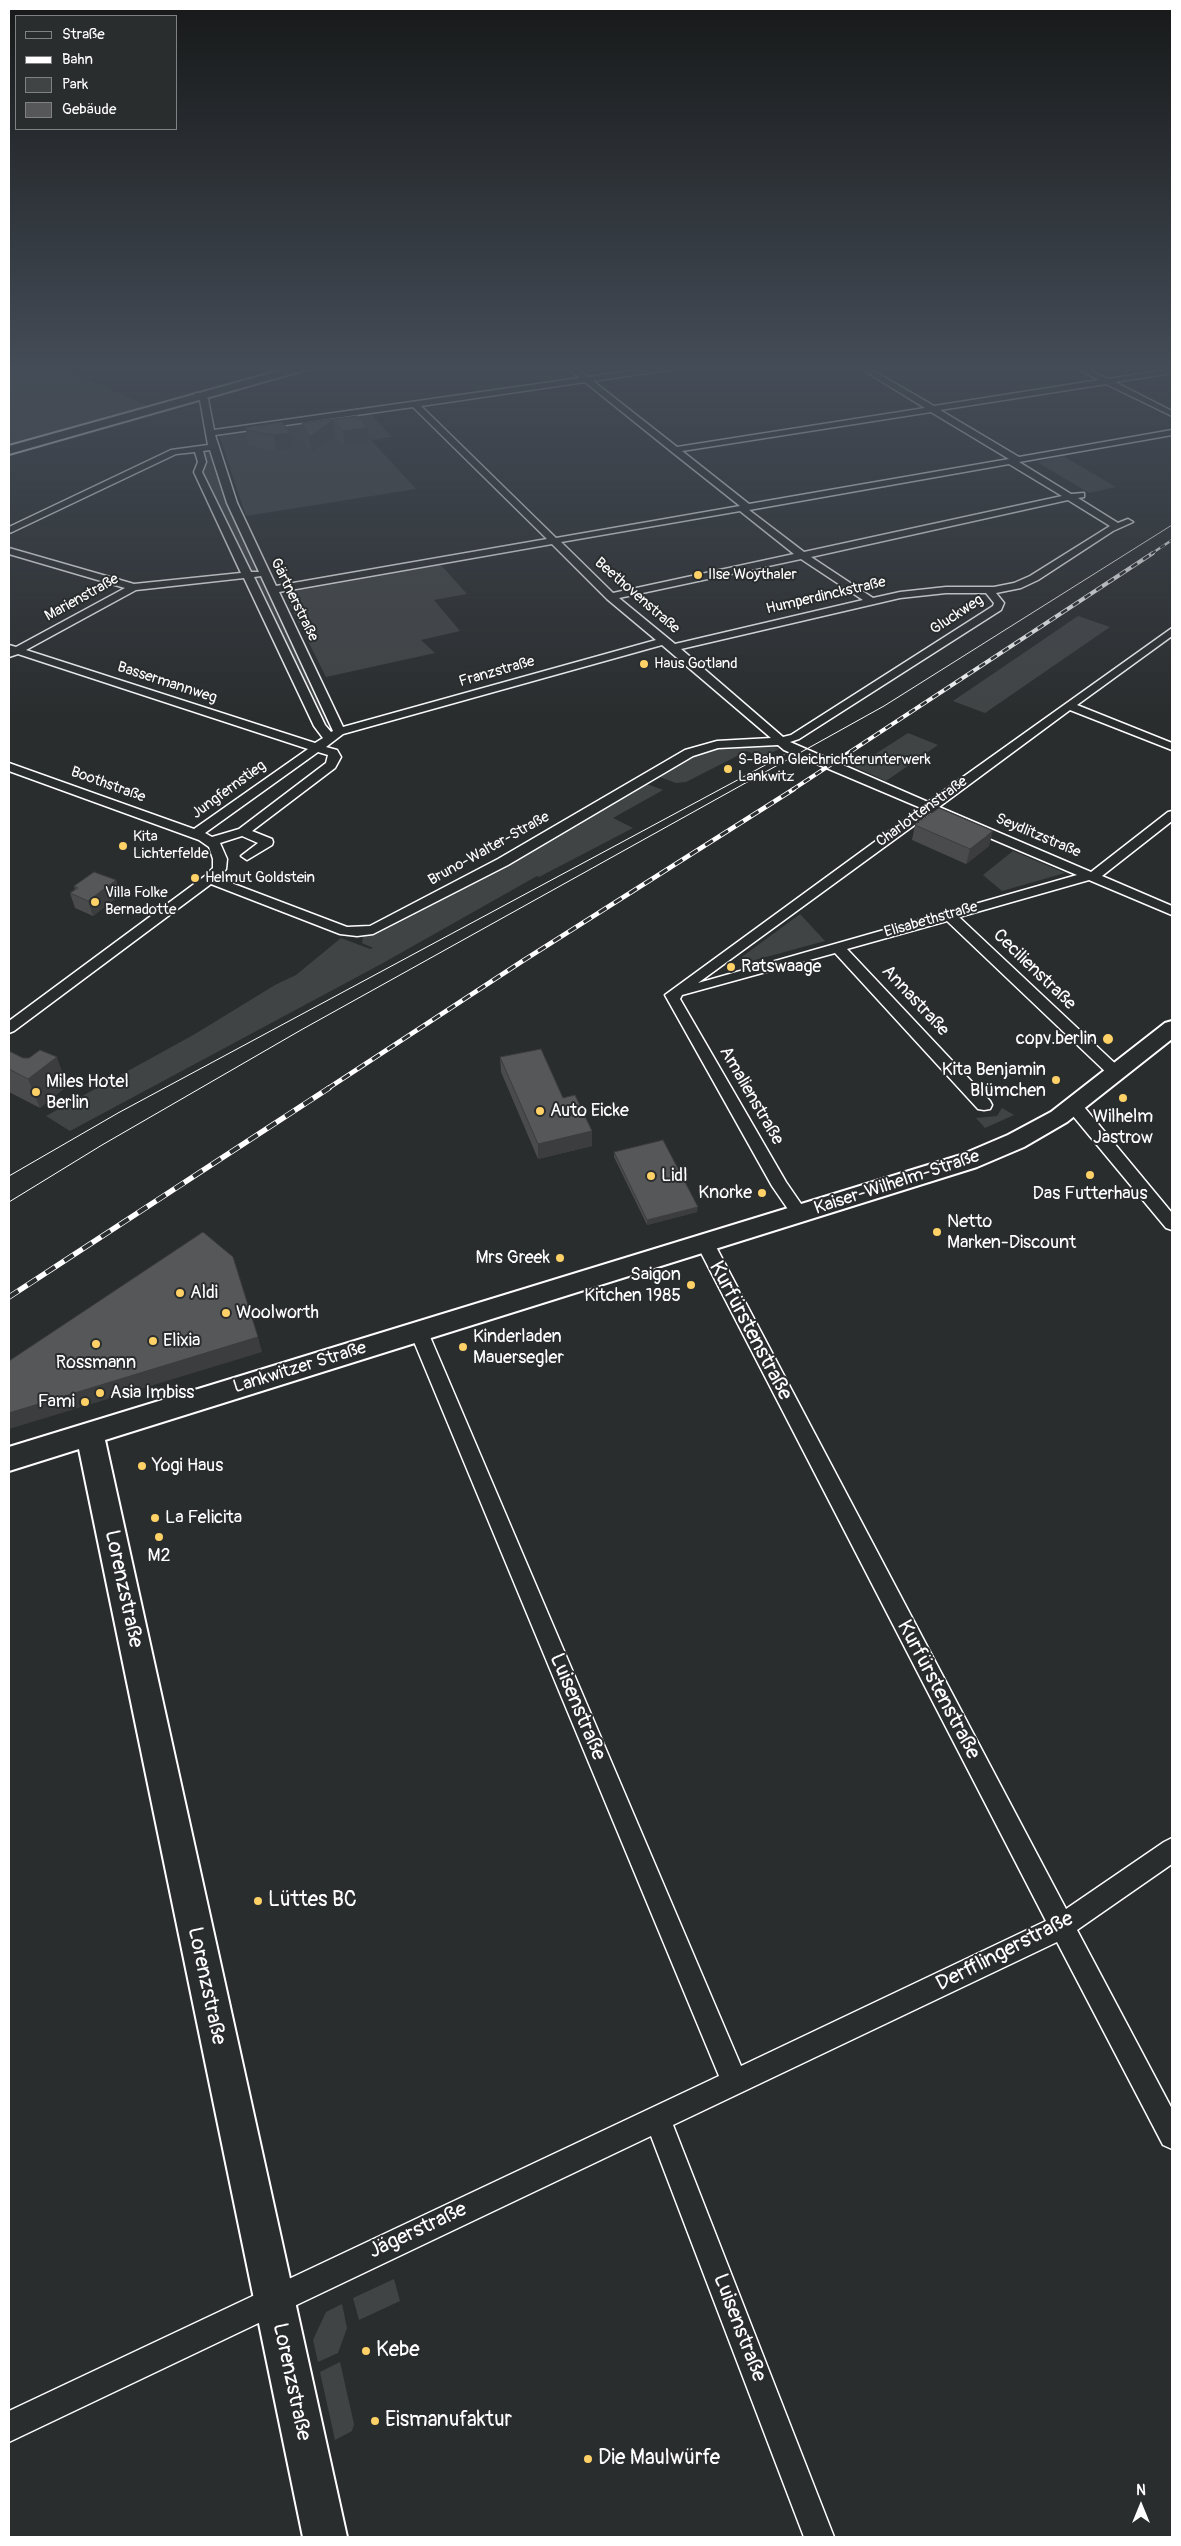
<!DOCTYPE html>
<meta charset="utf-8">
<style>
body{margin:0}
#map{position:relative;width:1181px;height:2546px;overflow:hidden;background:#2a2d2e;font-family:Pangolin,sans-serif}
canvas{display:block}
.frame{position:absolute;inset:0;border:10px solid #fff;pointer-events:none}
.legend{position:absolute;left:15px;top:15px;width:162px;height:115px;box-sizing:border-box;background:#2a2d2e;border:1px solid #7f8182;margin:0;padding:6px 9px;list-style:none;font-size:15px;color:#fff}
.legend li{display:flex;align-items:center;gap:10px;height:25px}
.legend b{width:25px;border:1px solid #7f8182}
.north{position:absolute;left:1116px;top:2481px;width:50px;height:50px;-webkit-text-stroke:4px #2a2d2e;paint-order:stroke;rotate:0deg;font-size:14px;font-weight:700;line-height:20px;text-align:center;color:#fff}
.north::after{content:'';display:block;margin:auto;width:18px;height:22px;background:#fff;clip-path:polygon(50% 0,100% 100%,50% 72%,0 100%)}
</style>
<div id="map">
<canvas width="1181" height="2546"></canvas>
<div class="frame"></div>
<ul class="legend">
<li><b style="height:6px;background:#2a2d2e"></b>Straße</li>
<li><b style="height:6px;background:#fff"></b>Bahn</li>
<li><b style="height:14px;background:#414445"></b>Park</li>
<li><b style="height:14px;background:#555758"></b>Gebäude</li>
</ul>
<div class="north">N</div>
</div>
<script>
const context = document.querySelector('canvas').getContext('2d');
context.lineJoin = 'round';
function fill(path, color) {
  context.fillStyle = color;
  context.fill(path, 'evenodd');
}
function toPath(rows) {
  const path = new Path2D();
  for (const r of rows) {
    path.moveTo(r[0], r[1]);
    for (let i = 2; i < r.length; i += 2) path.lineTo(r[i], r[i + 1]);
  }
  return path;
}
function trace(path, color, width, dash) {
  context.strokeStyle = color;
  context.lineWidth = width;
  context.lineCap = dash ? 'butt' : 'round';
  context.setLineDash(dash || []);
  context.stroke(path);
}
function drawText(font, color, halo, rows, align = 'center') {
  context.font = font + ' Pangolin,sans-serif';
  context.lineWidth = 4;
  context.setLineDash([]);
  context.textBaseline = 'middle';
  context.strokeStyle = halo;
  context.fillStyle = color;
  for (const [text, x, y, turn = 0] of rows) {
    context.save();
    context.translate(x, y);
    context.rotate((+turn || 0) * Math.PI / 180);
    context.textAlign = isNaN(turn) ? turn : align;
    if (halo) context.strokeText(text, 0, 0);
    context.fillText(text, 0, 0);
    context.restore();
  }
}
fill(toPath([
 [9,367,58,367,148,406,9,447],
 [370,413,392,437,371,440,416,489,246,516,219,435],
 [211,451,222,489,259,571,250,572,201,471,203,452],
 [1063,456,1116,487,1089,493,1037,462],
 [441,565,467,594,434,600,460,631,421,640,435,653,326,677,284,593],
 [261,576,331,720,327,726,252,577],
 [1078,616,1110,627,985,713,953,701],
 [908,733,938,745,886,781,855,767],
 [766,744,779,749,761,758,747,751,686,782,676,783,660,777,660,775,688,757,720,747],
 [644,783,663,790,613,818,633,828,539,877,537,876,383,963,70,1131,46,1116,195,1034,275,985,296,975,341,938,370,949,373,948,362,943,363,936,376,933,523,855],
 [1013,851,1065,873,1002,891,983,875],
 [800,914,825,941,744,963,739,959],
 [1002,1108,1014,1115,985,1128,976,1118,997,1116],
 [394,2279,400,2301,359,2320,353,2298],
 [342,2304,347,2328,338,2353,318,2362,313,2340,326,2312],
 [340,2362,354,2424,352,2431,335,2440,320,2372]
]), '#414445');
const street = toPath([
 [566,367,574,367,588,377,662,367,680,367,676,369,593,381,677,447,925,408,858,367,867,367,934,406,1099,380,1074,367,1083,367,1108,379,1172,369,1172,373,1115,382,1172,411,1172,416,1106,384,940,410,1019,457,1172,430,1172,435,1019,462,1071,494,1084,493,1084,497,1078,498,1118,523,1128,519,1133,522,1113,531,1038,580,1021,588,996,593,1004,603,1001,610,799,739,790,742,928,802,1172,628,1172,636,1077,705,1172,743,1172,750,1070,710,939,807,1091,872,1168,812,1172,811,1172,821,1102,876,1172,906,1172,915,1089,880,959,917,1121,1069,1124,1073,1121,1077,1111,1077,947,921,847,949,990,1101,992,1105,990,1109,984,1110,978,1109,835,953,682,995,680,999,786,1182,808,1214,806,1218,800,1220,794,1218,772,1186,665,995,921,808,784,750,778,745,718,748,693,756,508,865,373,934,357,936,340,934,211,884,14,1031,9,1033,9,1021,205,876,213,868,213,859,209,847,199,840,9,771,9,763,194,829,308,749,18,654,9,657,9,645,16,647,125,588,9,554,9,548,134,584,241,573,194,472,198,462,195,452,176,454,12,532,9,533,9,527,171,450,208,445,200,400,195,397,195,393,201,393,208,399,214,430,580,378,566,367],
 [585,382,672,452,740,506,556,538,421,406,585,382],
 [413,407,547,539,276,586,237,503,215,435,413,407],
 [931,412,1009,459,749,504,682,451,931,412],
 [210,450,227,503,259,572,251,572,202,472,206,462,203,451,210,450],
 [1009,464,1062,496,804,552,749,510,1009,464],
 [1068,500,1110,526,1030,576,1014,583,994,587,946,587,900,592,873,598,811,557,1068,500],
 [740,511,794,554,613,593,561,542,740,511],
 [552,544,607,599,656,640,343,727,279,592,552,544],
 [801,559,863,600,675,644,619,598,801,559],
 [261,576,333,731,331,732,325,725,254,577,261,576],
 [244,578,314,726,323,738,315,743,26,650,136,590,244,578],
 [946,593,986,593,994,603,993,606,791,735,783,737,681,649,900,598,946,593],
 [662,645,771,738,717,741,685,750,498,859,370,926,347,927,218,878,226,869,227,859,220,843,242,836,258,843,241,856,247,860,272,845,273,842,272,839,252,831,335,768,341,757,337,750,326,747,343,734,662,645],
 [318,752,328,755,326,763,239,829,212,837,205,833,318,752],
 [931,813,1077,875,698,983,931,813],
 [1074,1101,1080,1102,1172,1213,1172,1230,1166,1228,1068,1110,1066,1106,1068,1102,1074,1101],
 [705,1237,711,1239,714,1243,1066,1909,1164,1842,1172,1838,1172,1864,1077,1930,1172,2109,1172,2149,1163,2145,1057,1942,673,2125,834,2537,804,2537,651,2136,9,2442,9,2411,719,2076,410,1332,413,1327,419,1325,425,1327,428,1332,741,2066,1046,1921,696,1243,699,1239,705,1237]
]);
const secondary = toPath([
 [293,367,309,367,308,369,9,454,9,446,293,367],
 [1172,1021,1172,1039,1067,1122,1024,1147,977,1167,105,1440,347,2537,303,2537,79,1449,9,1471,9,1447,961,1155,1008,1135,1051,1112,1165,1023,1172,1021]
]);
trace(street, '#fff', 3);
trace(secondary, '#fff', 4);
fill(street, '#2a2d2e');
fill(secondary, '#2a2d2e');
trace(toPath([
 [9,1176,118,1113,784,755],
 [9,1202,102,1145,301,1030,884,706,1172,525]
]), '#fff', 1);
const railFar3 = toPath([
 [1151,554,1172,540]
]);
const railFar2 = toPath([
 [792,790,1153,553]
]);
const railFar1 = toPath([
 [327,1089,521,962,794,789]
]);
const rail = toPath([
 [9,1297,329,1088]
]);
trace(railFar3, '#fff', 2.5);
trace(railFar2, '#fff', 4);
trace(railFar1, '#fff', 4.5);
trace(rail, '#fff', 5.5);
trace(railFar3, '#2a2d2e', 2, [5.5]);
trace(railFar2, '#2a2d2e', 2.5, [7]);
trace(railFar1, '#2a2d2e', 3, [9]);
trace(rail, '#2a2d2e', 4, [11]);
fill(toPath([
 [335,419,369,443,345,447,335,436,311,453,304,439,302,423],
 [282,422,293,448,276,451,248,446,246,430],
 [915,825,989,846,966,864,912,840],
 [116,880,120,895,93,916,75,908,70,893,75,889,74,886],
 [9,1051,67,1086,40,1108,9,1092],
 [500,1057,563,1098,592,1131,592,1146,538,1159,501,1072],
 [614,1152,697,1212,647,1225,614,1157]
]), '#494b4c');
fill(toPath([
 [333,420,335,436,311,453,309,437],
 [367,428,369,443,345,447,343,431],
 [291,433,293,448,276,451,274,435],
 [993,831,989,846,966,864,970,849],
 [116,880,120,895,93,916,88,901],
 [57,1057,67,1086,40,1108,28,1079],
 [592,1131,592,1146,538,1159,538,1144],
 [698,1207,697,1212,647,1225,647,1220],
 [258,1337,262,1352,9,1429,9,1413]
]), '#3c3d3e');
const building = toPath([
 [357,416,367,428,343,431,333,420,309,437,302,423,357,416],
 [282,422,291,433,274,435,246,430,246,427,282,422],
 [939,808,993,831,970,849,915,825,939,808],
 [94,872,116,880,88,901,70,893,78,888,74,886,94,872],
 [541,1049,563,1098,575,1095,592,1131,538,1144,500,1057,541,1049],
 [40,1050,57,1057,28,1079,9,1069,9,1051,23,1058,29,1058,40,1050],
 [663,1140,698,1207,647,1220,614,1152,663,1140],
 [203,1232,233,1257,258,1337,9,1413,9,1361,203,1232]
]);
fill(building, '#555758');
trace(building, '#3c3d3e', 1);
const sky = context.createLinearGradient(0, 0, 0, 723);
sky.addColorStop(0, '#171919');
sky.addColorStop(0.51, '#444c57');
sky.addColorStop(1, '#444c5700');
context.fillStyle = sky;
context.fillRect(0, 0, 1181, 723);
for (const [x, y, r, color] of [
 [698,575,5,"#ffd166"],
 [644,664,5,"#ffd166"],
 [728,769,5,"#ffd166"],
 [123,846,5,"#ffd166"],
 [195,878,5,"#ffd166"],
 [95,902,5,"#ffd166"],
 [731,967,5,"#ffd166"],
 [1108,1039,6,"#ffd166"],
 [1056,1080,5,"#ffd166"],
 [36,1092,5,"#ffd166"],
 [1123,1098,5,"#ffd166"],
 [540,1111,5,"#ffd166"],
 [1090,1175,5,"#ffd166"],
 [651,1176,5,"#ffd166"],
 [762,1193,5,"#ffd166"],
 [937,1232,5,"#ffd166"],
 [560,1258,5,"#ffd166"],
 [691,1285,5,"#ffd166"],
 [180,1293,5,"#ffd166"],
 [226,1313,5,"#ffd166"],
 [153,1341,5,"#ffd166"],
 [96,1344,5,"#ffd166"],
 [463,1347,5,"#ffd166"],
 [100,1393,5,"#ffd166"],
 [85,1402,5,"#ffd166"],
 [142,1466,5,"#ffd166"],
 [155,1518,5,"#ffd166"],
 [159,1537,5,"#ffd166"],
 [258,1901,5,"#ffd166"],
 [366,2351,5,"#ffd166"],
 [375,2421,5,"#ffd166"],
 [588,2459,5,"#ffd166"]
]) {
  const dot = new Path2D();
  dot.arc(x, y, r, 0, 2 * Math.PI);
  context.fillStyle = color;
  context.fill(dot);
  trace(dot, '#2a2d2e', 2);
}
drawText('15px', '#fff', '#2a2d2e', [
 ["Ilse Woythaler",708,575],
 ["Haus Gotland",654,664],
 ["S-Bahn Gleichrichterunterwerk",738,760],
 ["Lankwitz",738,777],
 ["Kita",133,837],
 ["Lichterfelde",133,854],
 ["Helmut Goldstein",205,878],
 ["Villa Folke",105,893],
 ["Bernadotte",105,910]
], 'left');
drawText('15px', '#fff', '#2a2d2e', [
 ["Beethovenstraße",637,596,41],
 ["Humperdinckstraße",826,596,-13],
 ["Marienstraße",82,598,-29],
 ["Gärtnerstraße",294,600,64],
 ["Gluckweg",957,615,-33],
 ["Franzstraße",497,672,-16],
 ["Bassermannweg",167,683,18],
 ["Boothstraße",108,785,20],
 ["Jungfernstieg",229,790,-36],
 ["Charlottenstraße",922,812,-36],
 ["Seydlitzstraße",1038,836,23],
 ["Bruno-Walter-Straße",489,849,-29],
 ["Elisabethstraße",931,920,-16]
]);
drawText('18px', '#fff', '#2a2d2e', [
 ["Ratswaage",741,967],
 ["copv.berlin",1097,1039,"right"],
 ["Kita Benjamin",1046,1070,"right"],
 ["Blümchen",1046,1091,"right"],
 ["Miles Hotel",46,1082],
 ["Berlin",46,1103],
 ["Auto Eicke",550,1111],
 ["Wilhelm",1123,1117,"center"],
 ["Jastrow",1123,1138,"center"],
 ["Lidl",661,1176],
 ["Knorke",752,1193,"right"],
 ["Das Futterhaus",1090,1194,"center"],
 ["Netto",947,1222],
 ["Marken-Discount",947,1243],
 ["Mrs Greek",550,1258,"right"],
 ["Saigon",681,1275,"right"],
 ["Kitchen 1985",681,1296,"right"],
 ["Aldi",190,1293],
 ["Woolworth",236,1313],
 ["Kinderladen",473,1337],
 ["Mauersegler",473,1358],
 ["Elixia",163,1341],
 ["Rossmann",96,1363,"center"],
 ["Asia Imbiss",110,1393],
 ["Fami",75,1402,"right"],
 ["Yogi Haus",152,1466],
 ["La Felicita",165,1518],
 ["M2",159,1556,"center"]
], 'left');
drawText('18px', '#fff', '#2a2d2e', [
 ["Cecilienstraße",1034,970,44],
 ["Annastraße",915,1001,47],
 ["Amalienstraße",751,1096,60],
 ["Kaiser-Wilhelm-Straße",897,1183,-18],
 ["Lankwitzer Straße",300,1368,-17]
]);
drawText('21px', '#fff', '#2a2d2e', [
 ["Kurfürstenstraße",750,1331,62],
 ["Lorenzstraße",123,1589,78],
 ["Kurfürstenstraße",938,1690,62],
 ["Luisenstraße",577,1707,67],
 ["Derfflingerstraße",1005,1952,-27],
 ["Lorenzstraße",206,1986,78],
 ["Jägerstraße",418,2231,-25],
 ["Luisenstraße",739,2328,69],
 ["Lorenzstraße",291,2382,78]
]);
drawText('21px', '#fff', '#2a2d2e', [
 ["Lüttes BC",268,1901],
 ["Kebe",376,2351],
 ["Eismanufaktur",385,2421],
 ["Die Maulwürfe",598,2459]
], 'left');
</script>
